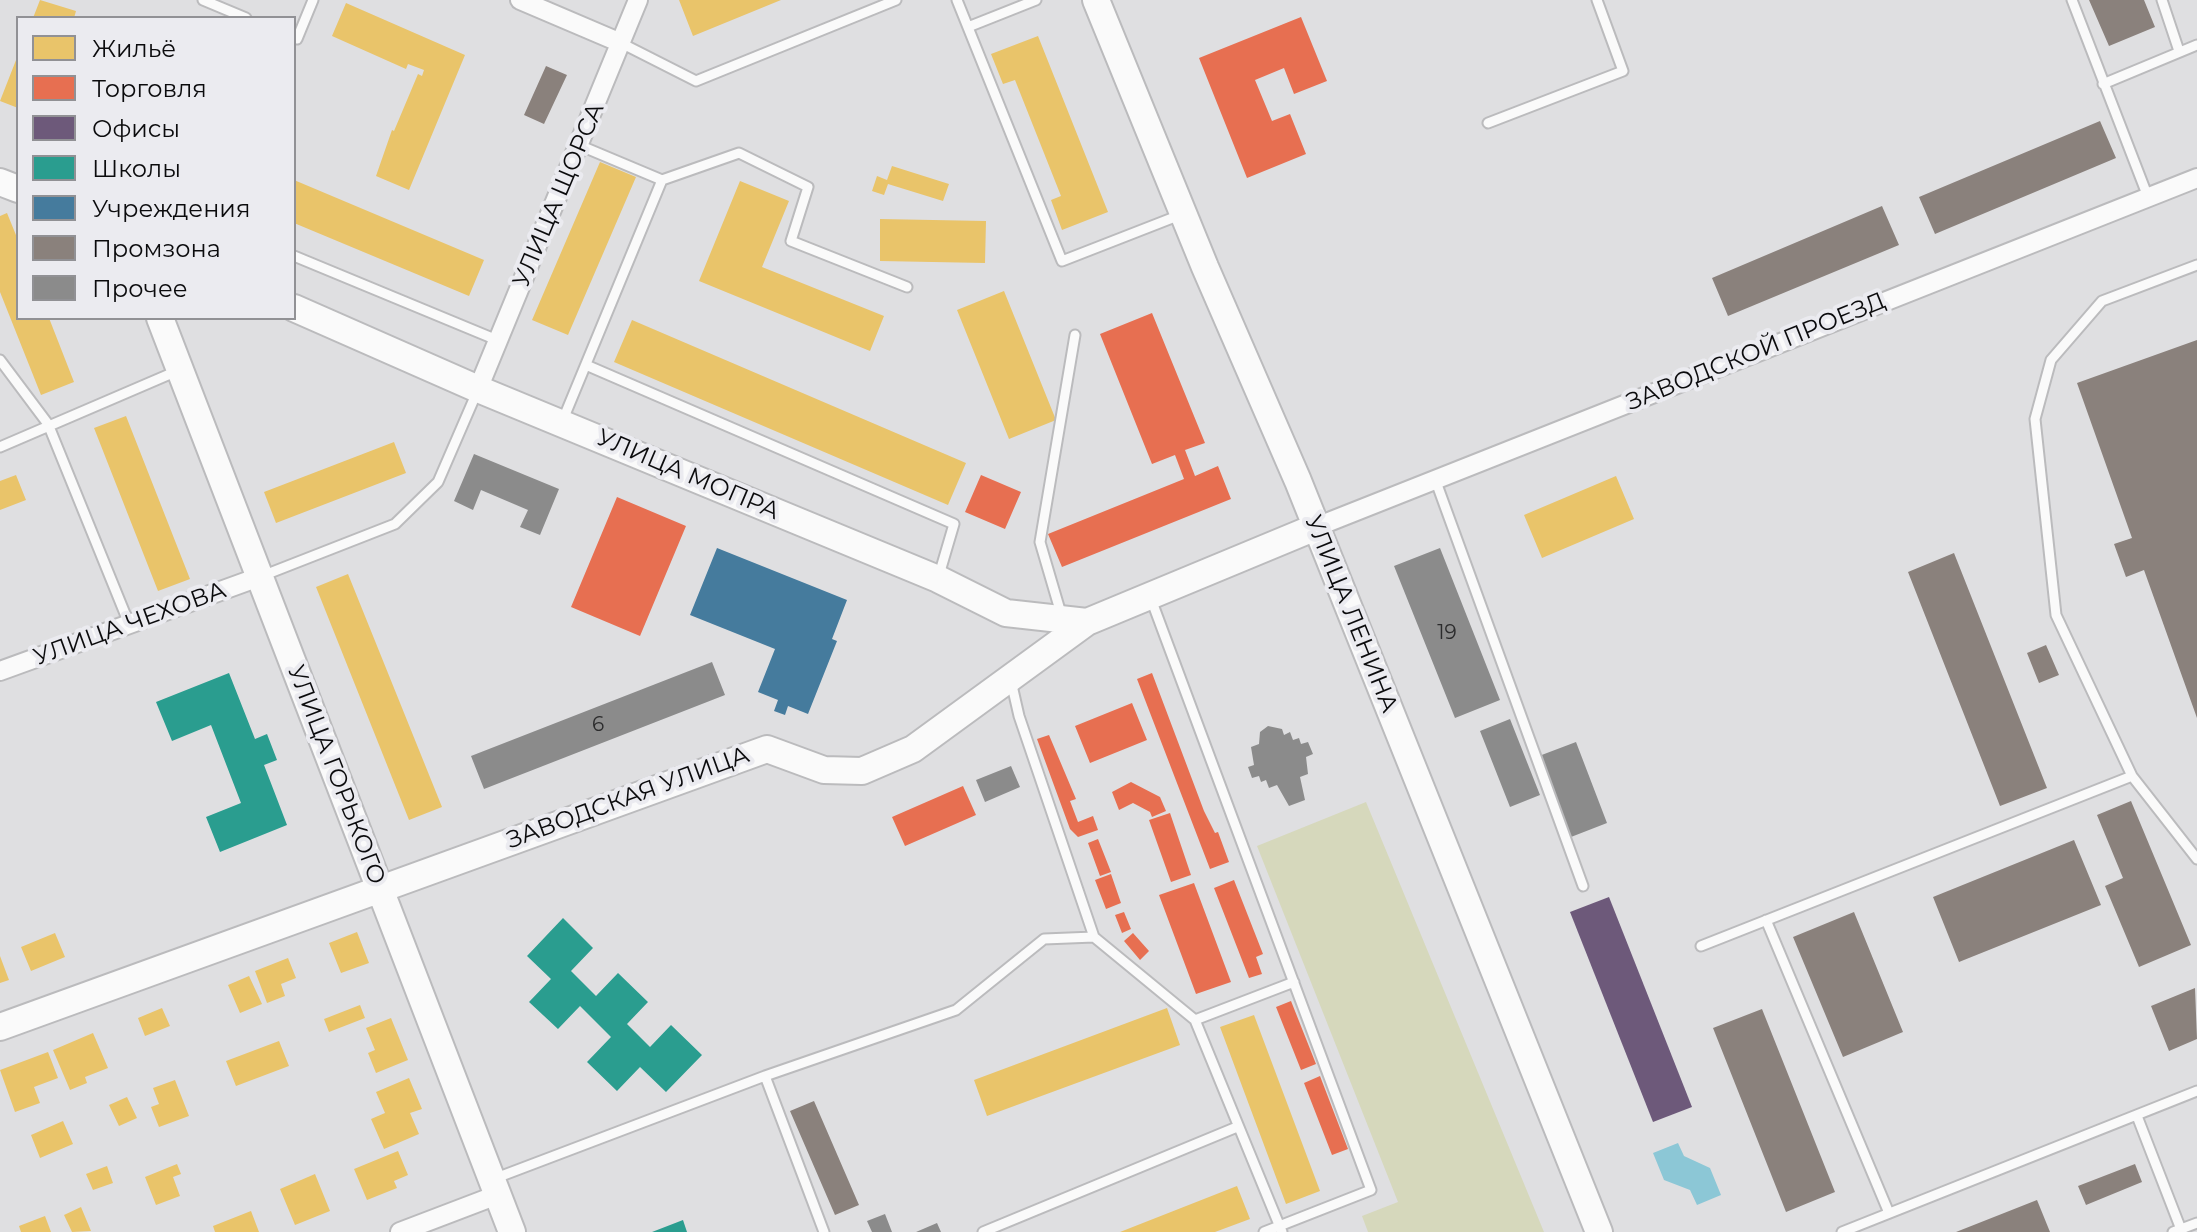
<!DOCTYPE html>
<meta charset="utf-8">
<style>
body{margin:0}
#map{position:relative;width:2197px;height:1232px;overflow:hidden;background:#dfdfe1;font-family:Montserrat,sans-serif}
canvas{display:block}
.legend{position:absolute;left:16px;top:16px;width:280px;height:304px;box-sizing:border-box;background:#ebebf0;border:2px solid #919195;margin:0;padding:10px 14px;list-style:none;font-size:24px;color:#0b0b0d}
.legend li{display:flex;align-items:center;gap:16px;height:40px}
.legend b{width:40px;border:2px solid #919195}
</style>
<div id="map">
<canvas width="2197" height="1232"></canvas>
<ul class="legend">
<li><b style="height:22px;background:#e9c46a"></b>Жильё</li>
<li><b style="height:22px;background:#e76f51"></b>Торговля</li>
<li><b style="height:22px;background:#6d597a"></b>Офисы</li>
<li><b style="height:22px;background:#2a9d8f"></b>Школы</li>
<li><b style="height:22px;background:#457b9d"></b>Учреждения</li>
<li><b style="height:22px;background:#8a817c"></b>Промзона</li>
<li><b style="height:22px;background:#8b8b8b"></b>Прочее</li>
</ul>
</div>
<script>
const context = document.querySelector('canvas').getContext('2d');
context.lineJoin = 'round';
function fill(path, color) {
  context.fillStyle = color;
  context.fill(path, 'evenodd');
}
function toPath(rows) {
  const path = new Path2D();
  for (const r of rows) {
    path.moveTo(r[0], r[1]);
    for (let i = 2; i < r.length; i += 2) path.lineTo(r[i], r[i + 1]);
  }
  return path;
}
function trace(path, color, width, dash) {
  context.strokeStyle = color;
  context.lineWidth = width;
  context.lineCap = dash ? 'butt' : 'round';
  context.setLineDash(dash || []);
  context.stroke(path);
}
function drawText(font, color, halo, rows, align = 'center') {
  context.font = font + ' Montserrat,sans-serif';
  context.lineWidth = 8;
  context.setLineDash([]);
  context.textBaseline = 'middle';
  context.strokeStyle = halo;
  context.fillStyle = color;
  for (const [text, x, y, turn = 0] of rows) {
    context.save();
    context.translate(x, y);
    context.rotate((+turn || 0) * Math.PI / 180);
    context.textAlign = isNaN(turn) ? turn : align;
    if (halo) context.strokeText(text, 0, 0);
    context.fillText(text, 0, 0);
    context.restore();
  }
}
fill(toPath([
 [1366,802,1544,1232,1368,1232,1362,1216,1398,1202,1257,846]
]), '#d6d8bc');
fill(toPath([
 [1678,1143,1684,1156,1710,1168,1721,1195,1697,1205,1690,1190,1664,1180,1653,1153]
]), '#8cc7d6');
fill(toPath([
 [40,0,76,11,74,18,33,18],
 [679,0,781,0,693,36],
 [346,3,465,55,409,190,376,176,392,130,394,131,418,74,422,76,424,70,408,64,406,69,332,36],
 [1038,36,1108,212,1062,230,1051,200,1061,196,1015,80,1003,84,991,54],
 [18,55,18,108,0,101],
 [600,162,636,177,568,335,532,320],
 [892,166,949,184,943,201,888,184,884,195,872,191,877,176,887,180],
 [294,180,484,260,469,296,294,223],
 [740,181,789,201,762,267,884,316,870,351,699,281],
 [7,213,18,240,18,318,49,318,74,382,41,395,0,292,0,216],
 [880,219,986,221,985,263,880,261],
 [1004,291,1056,420,1009,439,957,310],
 [632,320,966,463,948,505,614,362],
 [126,416,190,579,158,591,94,428],
 [394,442,406,473,276,523,264,492],
 [16,475,26,500,0,510,0,481],
 [1616,476,1634,519,1542,558,1524,515],
 [348,574,442,807,409,820,316,587],
 [357,932,369,963,341,973,329,943],
 [55,933,65,957,31,971,21,947],
 [0,956,9,980,0,983],
 [288,958,296,978,281,984,285,996,267,1003,255,971],
 [249,976,262,1004,240,1013,228,985],
 [360,1005,365,1018,329,1032,324,1019],
 [162,1008,170,1026,145,1036,138,1018],
 [1167,1008,1180,1045,987,1116,974,1080],
 [1254,1015,1320,1191,1286,1204,1220,1027],
 [391,1018,408,1060,376,1073,368,1053,375,1050,366,1028],
 [93,1033,108,1068,85,1077,87,1083,70,1090,53,1050],
 [279,1041,289,1066,236,1086,226,1061],
 [48,1052,58,1078,34,1087,40,1103,15,1112,0,1070],
 [409,1078,422,1109,410,1113,419,1134,384,1149,371,1119,385,1113,376,1092],
 [175,1080,189,1116,159,1127,151,1107,159,1104,153,1088],
 [127,1097,137,1118,119,1126,109,1105],
 [63,1121,73,1144,40,1158,31,1135],
 [398,1151,408,1175,394,1181,397,1188,367,1200,354,1169],
 [177,1164,181,1174,173,1177,180,1196,156,1205,145,1177],
 [107,1166,113,1183,93,1190,86,1174],
 [315,1174,330,1211,295,1225,280,1189],
 [1237,1186,1250,1219,1215,1232,1120,1232],
 [81,1207,91,1231,72,1232,64,1215],
 [251,1211,259,1232,215,1232,213,1226],
 [45,1216,51,1232,21,1232,19,1226]
]), '#e9c46a');
fill(toPath([
 [1301,17,1327,81,1294,94,1284,68,1255,80,1272,121,1290,114,1306,154,1247,178,1199,58],
 [1152,313,1205,443,1185,450,1195,476,1218,466,1231,499,1062,567,1048,534,1184,479,1175,455,1152,464,1100,334],
 [981,475,1021,492,1005,529,965,512],
 [617,497,686,526,640,636,571,607],
 [1152,673,1204,811,1215,833,1218,832,1229,862,1210,869,1137,679],
 [1132,703,1147,740,1090,763,1075,726],
 [1049,735,1076,799,1070,801,1078,822,1093,816,1098,830,1078,837,1070,829,1037,739],
 [1131,782,1160,797,1166,811,1152,817,1150,812,1133,803,1119,810,1112,792],
 [963,786,976,815,905,846,892,817],
 [1170,813,1191,875,1171,882,1149,820],
 [1098,839,1111,872,1100,876,1088,843],
 [1111,874,1121,903,1106,909,1095,880],
 [1234,880,1263,954,1256,957,1262,974,1249,978,1214,888],
 [1194,883,1231,982,1196,994,1159,895],
 [1124,912,1131,929,1122,933,1115,915],
 [1133,933,1149,951,1140,960,1124,941],
 [1291,1001,1316,1064,1301,1070,1276,1007],
 [1320,1076,1348,1149,1332,1155,1304,1083]
]), '#e76f51');
fill(toPath([
 [1609,897,1692,1107,1653,1122,1570,912]
]), '#6d597a');
fill(toPath([
 [229,673,255,739,267,734,277,760,264,765,287,825,220,852,206,817,241,803,211,725,172,741,156,702],
 [563,918,593,948,571,971,596,996,618,973,648,1002,627,1024,650,1047,671,1025,702,1055,666,1092,640,1067,617,1091,587,1062,611,1037,580,1006,558,1029,529,1002,551,979,527,956],
 [683,1220,687,1232,652,1232]
]), '#2a9d8f');
fill(toPath([
 [717,548,847,600,832,639,837,641,808,714,788,706,785,715,774,711,778,700,758,692,775,649,690,615]
]), '#457b9d');
fill(toPath([
 [2089,0,2144,0,2155,27,2109,46],
 [546,66,567,75,544,124,524,115],
 [2100,121,2116,158,1935,234,1919,197],
 [1882,206,1899,245,1728,316,1712,278],
 [2197,340,2197,718,2144,570,2126,577,2114,544,2132,538,2077,383],
 [1954,553,2047,788,2000,806,1908,572],
 [2046,645,2059,675,2039,683,2027,653],
 [2131,801,2191,945,2139,967,2105,886,2123,878,2097,815],
 [2074,840,2101,905,1959,962,1933,897],
 [1854,912,1903,1032,1843,1057,1793,937],
 [2195,988,2197,1039,2169,1051,2151,1006],
 [1762,1009,1835,1192,1786,1212,1713,1028],
 [814,1101,859,1205,835,1215,790,1111],
 [2135,1164,2142,1182,2086,1205,2078,1186],
 [2037,1200,2050,1232,1956,1232]
]), '#8a817c');
fill(toPath([
 [474,454,559,489,540,535,520,527,528,510,481,490,473,510,454,501],
 [1440,548,1500,700,1455,718,1394,566],
 [712,662,725,695,484,789,471,756],
 [1510,719,1540,795,1510,807,1480,731],
 [1268,726,1282,729,1284,735,1290,732,1293,740,1299,738,1301,744,1308,742,1313,754,1306,757,1308,774,1300,777,1305,800,1289,806,1277,785,1269,788,1266,780,1261,782,1259,776,1252,778,1248,767,1254,765,1251,747,1259,744,1260,732],
 [1576,742,1607,823,1571,837,1539,756],
 [1011,766,1020,787,985,802,976,780],
 [885,1214,892,1232,872,1232,867,1221],
 [937,1223,941,1232,916,1232]
]), '#8b8b8b');
const lane = toPath([
 [203,0,246,18],
 [957,0,1062,261,1180,215],
 [2072,0,2148,197],
 [2162,0,2179,51],
 [968,27,1036,0],
 [294,38,297,39,313,0],
 [621,43,696,81,896,0],
 [2103,84,2197,45],
 [1488,123,1623,71,1597,0],
 [662,180,739,153,808,187,791,241,907,287],
 [294,256,497,340],
 [2197,265,2102,301,2051,360,2035,419,2056,615,2132,776,2197,859],
 [0,360,48,424,130,626],
 [586,365,954,524,939,575],
 [562,422,662,180,581,146],
 [0,447,177,371],
 [1435,479,1583,886],
 [262,576,395,524,438,482,477,392],
 [1151,599,1371,1190,1264,1232],
 [1062,617,1040,542,1075,335],
 [1011,681,1019,716,1094,937,1195,1020],
 [1766,920,1889,1213],
 [1701,946,2132,776],
 [2137,1116,2182,1232],
 [496,1178,765,1076],
 [824,1232,765,1076,956,1010,1044,939,1094,937],
 [983,1232,1237,1127],
 [1282,1232,1195,1020,1294,982],
 [1842,1232,2197,1091],
 [2173,1232,2197,1223]
]);
const street = toPath([
 [520,0,621,43],
 [478,389,638,0],
 [1316,527,2197,178],
 [0,671,259,577],
 [400,1232,497,1195]
]);
const secondary = toPath([
 [1096,0,1205,267,1298,481,1599,1232],
 [0,182,18,189],
 [294,308,478,389,938,579,1006,613,1087,622],
 [160,318,512,1232],
 [0,1027,767,749,824,770,862,771,913,749,1087,622,1316,527]
]);
trace(lane, '#bbbbbd', 13);
trace(street, '#bbbbbd', 22);
trace(secondary, '#bbbbbd', 30);
trace(lane, '#fafafa', 9);
trace(street, '#fafafa', 18);
trace(secondary, '#fafafa', 26);
drawText('20px', '#2b2b2c', null, [
 ["19",1447,633],
 ["6",598,725]
]);
drawText('24px', '#0b0b0d', '#ebebf0', [
 ["УЛИЦА ЩОРСА",559,195,-67],
 ["ЗАВОДСКОЙ ПРОЕЗД",1756,352,-22],
 ["УЛИЦА МОПРА",688,475,23],
 ["УЛИЦА ЛЕНИНА",1351,614,68],
 ["УЛИЦА ЧЕХОВА",130,624,-20],
 ["УЛИЦА ГОРЬКОГО",336,775,69],
 ["ЗАВОДСКАЯ УЛИЦА",628,798,-20]
]);
</script>
